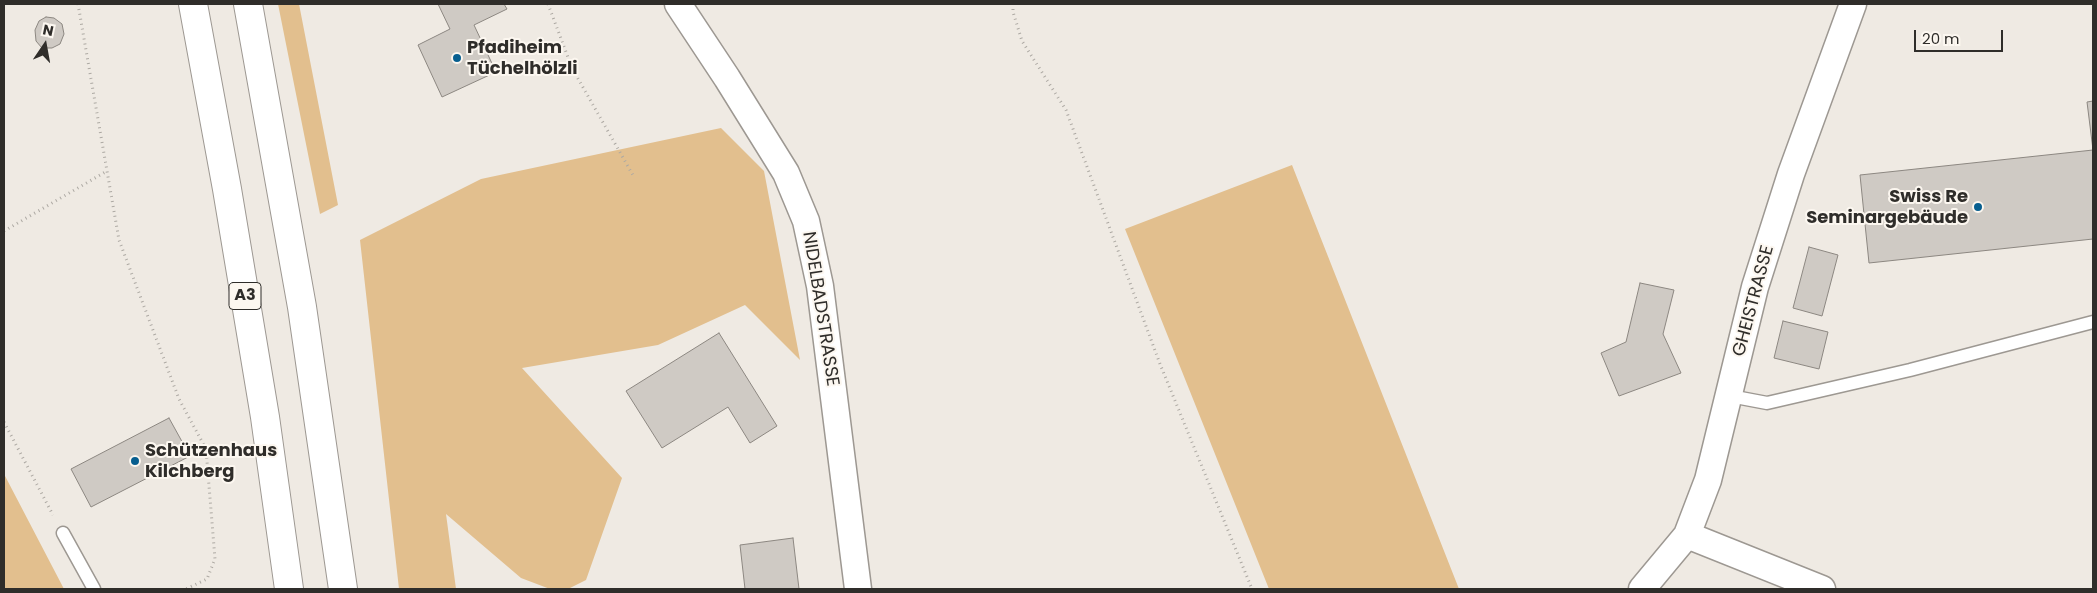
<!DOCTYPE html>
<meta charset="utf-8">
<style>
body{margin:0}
#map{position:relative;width:2097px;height:593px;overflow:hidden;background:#efeae3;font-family:Poppins,sans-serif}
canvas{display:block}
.frame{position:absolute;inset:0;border:5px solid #2f2d2a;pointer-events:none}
.north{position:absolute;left:20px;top:20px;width:50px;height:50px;-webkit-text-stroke:4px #fcf7f0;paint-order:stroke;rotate:12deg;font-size:14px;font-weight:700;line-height:20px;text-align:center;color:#2f2d2a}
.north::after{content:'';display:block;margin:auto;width:18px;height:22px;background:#2f2d2a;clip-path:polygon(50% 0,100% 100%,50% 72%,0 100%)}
.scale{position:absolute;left:1914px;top:30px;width:89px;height:22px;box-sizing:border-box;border:2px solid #2f2d2a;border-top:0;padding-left:6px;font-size:15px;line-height:18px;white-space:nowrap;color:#2f2d2a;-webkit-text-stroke:4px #fcf7f0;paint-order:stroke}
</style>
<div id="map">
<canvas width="2097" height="593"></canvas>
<div class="frame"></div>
<div class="north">N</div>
<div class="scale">20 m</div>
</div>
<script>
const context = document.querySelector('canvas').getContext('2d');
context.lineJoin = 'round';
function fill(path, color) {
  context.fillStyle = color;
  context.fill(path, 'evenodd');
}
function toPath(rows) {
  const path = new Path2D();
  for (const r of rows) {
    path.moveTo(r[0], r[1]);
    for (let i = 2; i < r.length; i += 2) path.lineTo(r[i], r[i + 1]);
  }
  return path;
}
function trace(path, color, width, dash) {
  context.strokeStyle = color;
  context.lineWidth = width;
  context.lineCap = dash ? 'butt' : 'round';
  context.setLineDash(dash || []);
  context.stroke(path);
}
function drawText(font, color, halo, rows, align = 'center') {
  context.font = font + ' Poppins,sans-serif';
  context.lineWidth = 4;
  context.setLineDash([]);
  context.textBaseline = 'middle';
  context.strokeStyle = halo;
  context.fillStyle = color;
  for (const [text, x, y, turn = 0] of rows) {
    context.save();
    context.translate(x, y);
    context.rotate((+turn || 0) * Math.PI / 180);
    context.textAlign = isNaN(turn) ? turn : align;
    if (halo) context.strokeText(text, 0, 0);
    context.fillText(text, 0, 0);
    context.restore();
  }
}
fill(toPath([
 [278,4,299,4,338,205,320,214],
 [721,128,764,171,800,360,745,305,658,345,522,368,622,478,586,580,568,589,550,589,521,578,446,514,456,589,399,589,360,240,481,179],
 [1292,165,1459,589,1269,589,1125,229],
 [4,474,64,589,4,589]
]), '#e2bf8e');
const building = toPath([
 [438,4,504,4,507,9,474,25,496,72,442,97,418,45,450,29,438,4],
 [46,17,54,18,62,24,64,34,60,44,52,48,42,48,36,41,35,30,39,21,46,17],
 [2093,101,2093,239,1869,263,1860,175,2093,150,2087,102,2093,101],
 [1809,247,1838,255,1822,316,1793,308,1809,247],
 [1640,283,1674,290,1663,334,1681,373,1619,396,1601,353,1626,342,1640,283],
 [1783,321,1828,332,1819,369,1774,358,1783,321],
 [719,333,777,426,750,443,728,407,662,448,626,391,719,333],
 [169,418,190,456,91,507,71,469,169,418],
 [793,538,799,589,745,589,740,545,793,538]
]);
fill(building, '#cfcac4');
trace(building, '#8c8781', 1);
const service = toPath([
 [1730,396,1767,403,1910,370,2093,322],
 [63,533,94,589]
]);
const minor = toPath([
 [678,4,727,78,786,173,806,221,820,286,858,589],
 [1687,535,1822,589],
 [1642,589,1687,535,1708,480,1755,287,1791,174,1853,4]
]);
const motorway = toPath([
 [193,4,227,189,265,417,289,589],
 [248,4,302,307,343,589]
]);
trace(service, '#9d9892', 15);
trace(minor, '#9d9892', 29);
trace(motorway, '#9d9892', 30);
trace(toPath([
 [78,4,119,240,179,399,206,449,215,559,207,579,186,589],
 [548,4,572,68,634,177],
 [1013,4,1013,12,1022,41,1066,110,1160,364,1252,589],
 [4,231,107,171],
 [4,422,53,515]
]), '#ada9a3', 3, [1, 4]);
trace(service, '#fff', 12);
trace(minor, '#fff', 26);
trace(motorway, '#fff', 28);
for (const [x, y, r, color] of [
 [457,58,5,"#075e8f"],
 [1978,207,5,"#075e8f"],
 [135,461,5,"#075e8f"]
]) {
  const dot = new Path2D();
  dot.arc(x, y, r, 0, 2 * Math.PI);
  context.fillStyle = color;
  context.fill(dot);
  trace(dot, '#fcf7f0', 2);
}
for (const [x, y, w] of [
 [245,296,32]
]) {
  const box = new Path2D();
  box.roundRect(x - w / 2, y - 13.5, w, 27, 4);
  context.fillStyle = '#fcf7f0';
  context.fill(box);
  trace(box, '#2f2d2a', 1);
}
drawText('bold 16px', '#2f2d2a', null, [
 ["A3",245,296]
]);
drawText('bold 18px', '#2f2d2a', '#fcf7f0', [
 ["Pfadiheim",467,48],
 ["Tüchelhölzli",467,69],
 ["Swiss Re",1968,197,"right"],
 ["Seminargebäude",1968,218,"right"],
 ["Schützenhaus",145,451],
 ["Kilchberg",145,472]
], 'left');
drawText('18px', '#2f2d2a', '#fcf7f0', [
 ["GHEISTRASSE",1754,301,-75],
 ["NIDELBADSTRASSE",820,309,81]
]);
</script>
